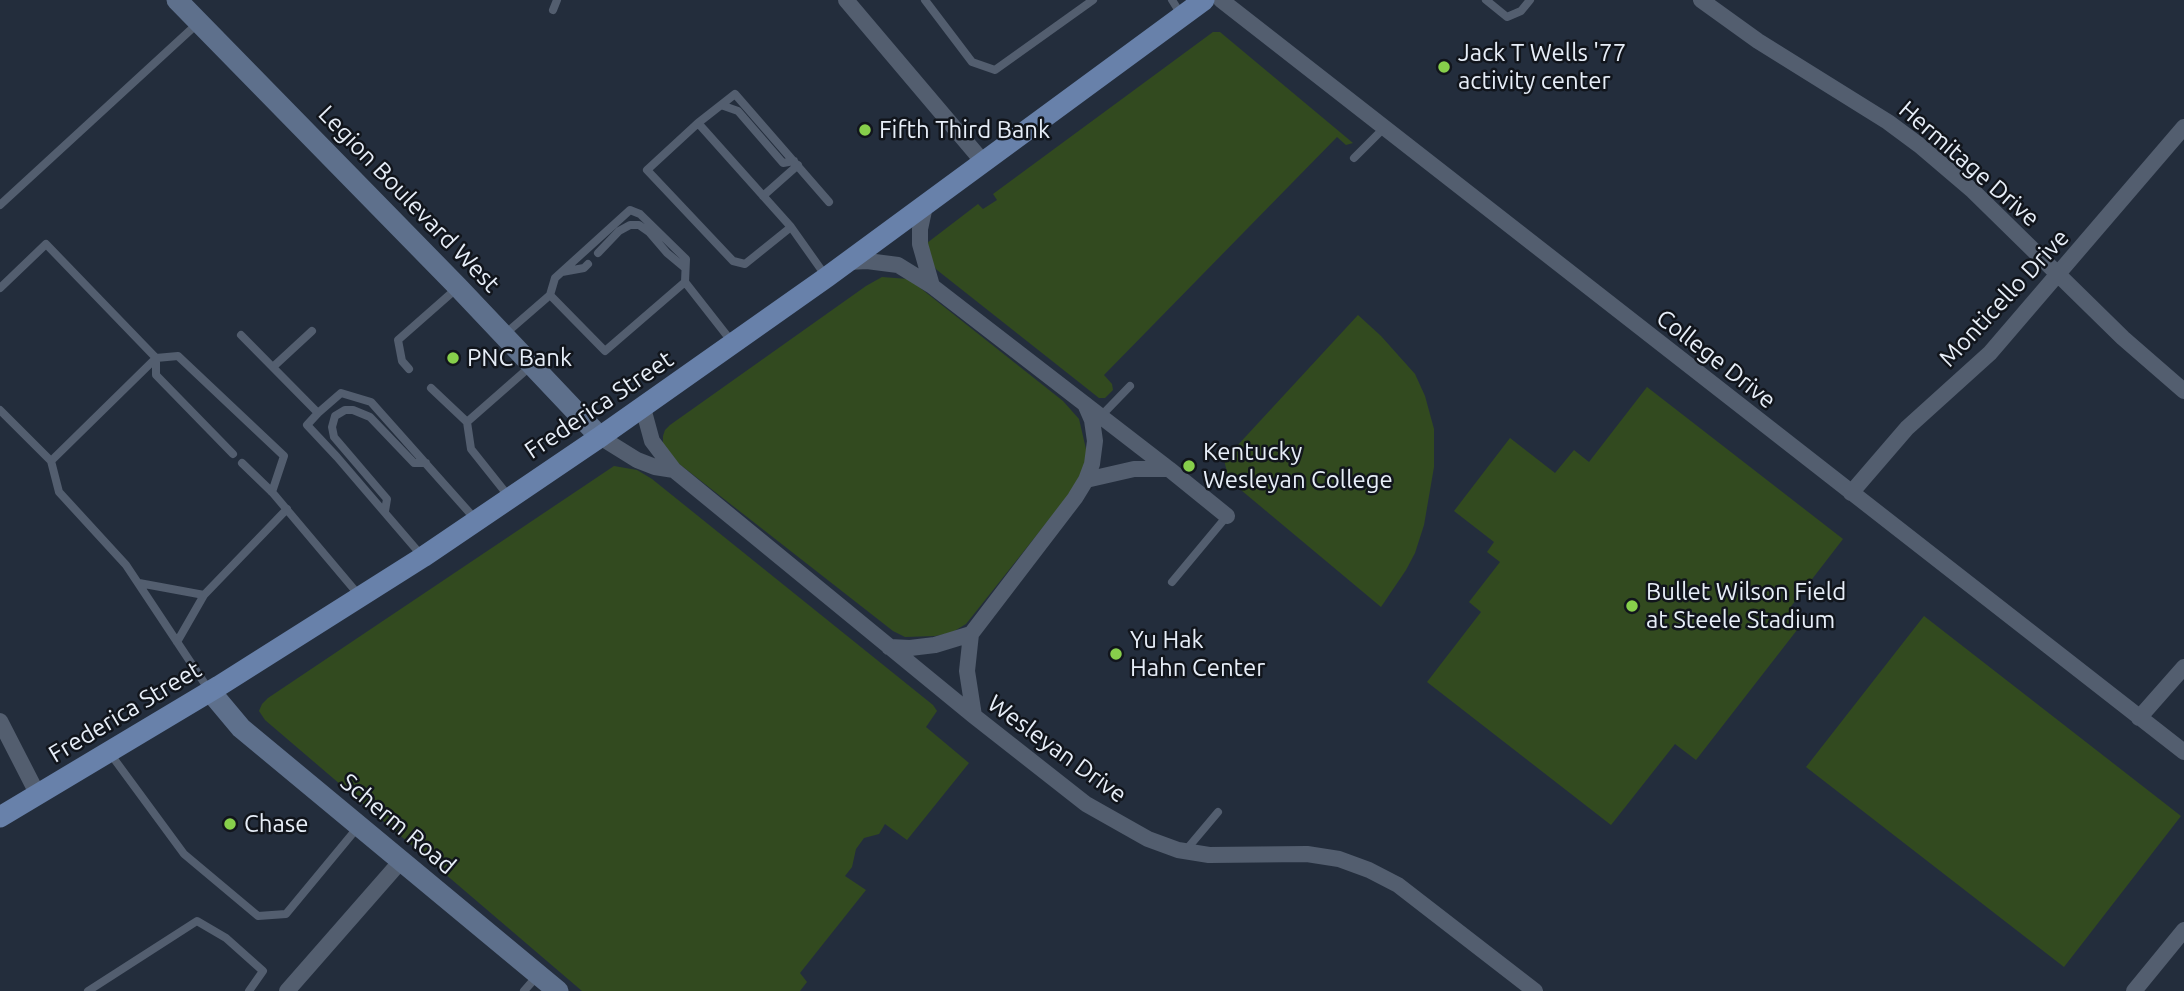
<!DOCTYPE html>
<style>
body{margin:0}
canvas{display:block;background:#232d3c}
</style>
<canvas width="2184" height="991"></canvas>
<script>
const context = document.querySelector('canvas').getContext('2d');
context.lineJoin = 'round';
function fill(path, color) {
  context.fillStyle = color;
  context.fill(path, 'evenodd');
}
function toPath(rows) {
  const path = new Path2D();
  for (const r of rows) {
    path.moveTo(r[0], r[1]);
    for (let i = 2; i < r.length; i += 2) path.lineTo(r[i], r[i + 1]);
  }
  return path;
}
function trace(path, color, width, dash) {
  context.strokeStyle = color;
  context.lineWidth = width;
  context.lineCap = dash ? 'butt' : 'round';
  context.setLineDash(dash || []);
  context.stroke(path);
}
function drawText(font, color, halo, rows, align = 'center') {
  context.font = font + ' Ubuntu,sans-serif';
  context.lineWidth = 5;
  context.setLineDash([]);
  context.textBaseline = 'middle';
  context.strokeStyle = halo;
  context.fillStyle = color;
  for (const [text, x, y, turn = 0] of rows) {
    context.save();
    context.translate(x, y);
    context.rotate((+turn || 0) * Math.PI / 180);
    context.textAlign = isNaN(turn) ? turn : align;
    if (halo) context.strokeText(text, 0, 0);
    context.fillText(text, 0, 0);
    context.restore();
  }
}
fill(toPath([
 [1213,32,1220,32,1353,143,1346,145,1337,137,1104,375,1112,384,1113,390,1105,398,1099,398,937,270,932,264,927,243,978,204,983,209,997,200,993,194],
 [882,277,908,279,919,287,1063,401,1079,419,1086,449,1086,459,1078,483,966,624,951,633,935,636,905,637,893,631,678,463,663,445,663,436,665,430,670,425,866,286],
 [1358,315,1381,336,1415,374,1425,396,1434,429,1434,467,1424,525,1415,553,1406,570,1381,607,1229,480,1224,460],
 [1647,387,1843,539,1789,609,1804,621,1696,760,1675,744,1611,825,1427,682,1481,612,1469,602,1500,562,1487,552,1494,542,1454,511,1510,438,1555,473,1574,450,1589,462],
 [614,466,637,470,652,479,933,705,937,711,926,727,969,763,907,840,885,824,879,834,864,838,856,849,852,867,845,876,866,890,800,973,807,982,800,991,582,991,265,720,259,711,262,704,268,698],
 [1924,616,2181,816,2064,967,1806,767]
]), '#324a1f');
trace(toPath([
 [925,0,972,62,995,70,1093,0],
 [1172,0,1182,16],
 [1486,0,1507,17,1521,11,1530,0],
 [553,10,557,0],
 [721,105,738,111,783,163,794,161],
 [698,123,735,94,829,202],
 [1354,158,1384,128],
 [763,196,798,165],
 [0,205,197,24],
 [791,227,745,264,733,261,647,170,698,123,791,227,825,275],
 [598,253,619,231,630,225,639,225,649,232,667,253,685,268],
 [562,272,584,268,588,264],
 [0,288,46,244,156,358,156,375,233,454],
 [550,295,555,278,630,210,640,214,686,259,685,282],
 [505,334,550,295,605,351,685,282,732,342],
 [241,335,318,413],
 [273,367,312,331],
 [409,369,402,361,398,340,456,289],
 [431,388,467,422],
 [0,410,51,461,156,358,178,356,284,456,272,492],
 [1101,416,1130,386],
 [51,461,59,492,126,565,209,690],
 [242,463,272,492,358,594],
 [510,498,471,449,467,422,532,365],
 [385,511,387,499,334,437,332,427,335,416,345,410,353,410,370,417,414,463,426,463],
 [422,556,337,457,307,425,318,413,341,393,371,402,476,520],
 [1172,582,1227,516],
 [139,583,204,595,287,509],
 [177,642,204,595],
 [109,752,184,854,258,916,286,914,358,827],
 [1186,850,1218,812],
 [88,991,197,921,226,938,263,971,249,991],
 [524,991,538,975]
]), '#535e6f', 8);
trace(toPath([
 [846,0,984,163],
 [1221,0,2184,752],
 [1701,0,1758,41,1888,122,1919,145,1973,191,2123,338,2184,391],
 [925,206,920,229,920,244,932,286,1169,469],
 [848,262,867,261,898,265,932,286],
 [1085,404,1092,420,1095,441,1092,464,1086,480],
 [643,408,652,441,674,470],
 [600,437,637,460,655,467,674,470,974,716,1086,804,1148,839,1178,850,1209,855,1307,854,1339,859,1369,870,1398,885,1535,991],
 [1851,493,1907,428,1990,353,2184,127],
 [889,647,910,648,935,645,971,634],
 [974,716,967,671,971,634,1075,498,1086,480,1134,469,1169,469,1227,516],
 [2139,718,2184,667],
 [0,721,38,795],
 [287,991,401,861],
 [2134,991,2184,930]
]), '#535e6f', 16);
trace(toPath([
 [177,0,458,287,600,437],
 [210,691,241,728,558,991]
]), '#5e708c', 21);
trace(toPath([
 [0,817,219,686,423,557,600,437,827,277,1204,0]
]), '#6881aa', 21);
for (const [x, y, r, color] of [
 [1444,67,7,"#87cf4b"],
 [865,130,7,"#87cf4b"],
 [453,358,7,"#87cf4b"],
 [1189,466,7,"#87cf4b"],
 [1632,606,7,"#87cf4b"],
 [1116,654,7,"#87cf4b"],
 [230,824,7,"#87cf4b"]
]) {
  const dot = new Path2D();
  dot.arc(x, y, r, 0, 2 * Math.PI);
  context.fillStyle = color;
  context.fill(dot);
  trace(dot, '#11151c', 2.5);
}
drawText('24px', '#e7eef8', '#11151c', [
 ["Jack T Wells '77",1458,53],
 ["activity center",1458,81],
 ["Fifth Third Bank",879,130],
 ["PNC Bank",467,358],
 ["Kentucky",1203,452],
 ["Wesleyan College",1203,480],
 ["Bullet Wilson Field",1646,592],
 ["at Steele Stadium",1646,620],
 ["Yu Hak",1130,640],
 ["Hahn Center",1130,668],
 ["Chase",244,824]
], 'left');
drawText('24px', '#e7eef8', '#11151c', [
 ["Hermitage Drive",1969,164,41],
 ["Legion Boulevard West",409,199,46],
 ["Monticello Drive",2004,298,-47],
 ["College Drive",1716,359,38],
 ["Frederica Street",599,405,-34],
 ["Frederica Street",125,712,-31],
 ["Wesleyan Drive",1057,749,36],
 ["Scherm Road",398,824,40]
]);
</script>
